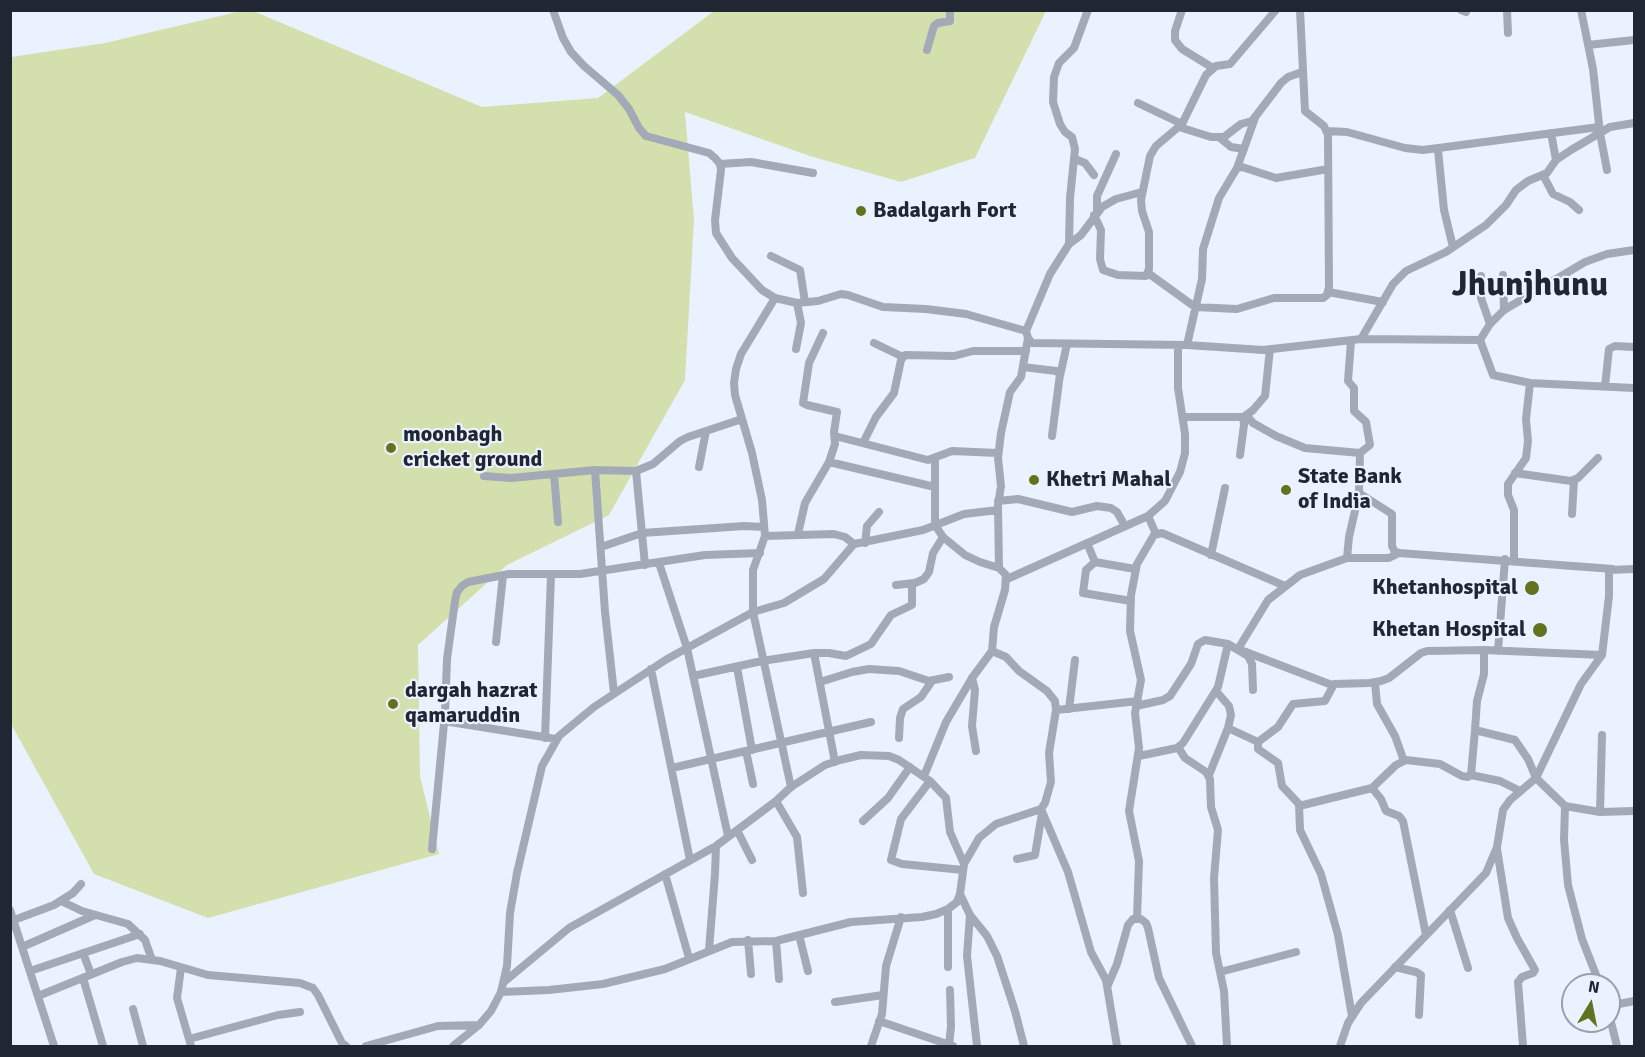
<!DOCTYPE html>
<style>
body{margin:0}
#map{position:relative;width:1645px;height:1057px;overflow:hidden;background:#ebf2ff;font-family:Signika,sans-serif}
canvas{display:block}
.frame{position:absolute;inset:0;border:12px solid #202732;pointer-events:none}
.north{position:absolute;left:1561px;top:973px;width:60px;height:60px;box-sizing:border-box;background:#ebf2ff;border:2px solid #9aa1ad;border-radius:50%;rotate:10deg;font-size:16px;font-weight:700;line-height:24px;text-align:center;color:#202732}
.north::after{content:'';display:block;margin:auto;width:21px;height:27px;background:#63721e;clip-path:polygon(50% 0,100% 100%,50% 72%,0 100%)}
</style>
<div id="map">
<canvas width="1645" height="1057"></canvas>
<div class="frame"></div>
<div class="north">N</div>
</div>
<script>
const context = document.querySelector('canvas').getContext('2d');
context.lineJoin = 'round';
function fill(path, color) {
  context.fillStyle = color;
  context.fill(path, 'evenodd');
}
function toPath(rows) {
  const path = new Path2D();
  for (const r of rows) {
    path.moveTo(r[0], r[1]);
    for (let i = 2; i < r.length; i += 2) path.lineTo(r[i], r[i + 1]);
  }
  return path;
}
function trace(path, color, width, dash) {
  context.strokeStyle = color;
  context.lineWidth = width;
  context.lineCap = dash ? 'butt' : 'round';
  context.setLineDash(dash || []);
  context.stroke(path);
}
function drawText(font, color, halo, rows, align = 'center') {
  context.font = font + ' Signika,sans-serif';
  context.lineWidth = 4.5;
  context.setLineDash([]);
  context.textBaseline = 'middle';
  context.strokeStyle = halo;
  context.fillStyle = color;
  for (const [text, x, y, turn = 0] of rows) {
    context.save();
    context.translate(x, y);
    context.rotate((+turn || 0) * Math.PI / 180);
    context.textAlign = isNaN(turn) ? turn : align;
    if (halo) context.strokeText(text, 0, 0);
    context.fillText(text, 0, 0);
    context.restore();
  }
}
fill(toPath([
 [241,11,253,11,482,107,598,98,714,11,1046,11,975,158,901,182,810,156,685,112,694,220,685,380,609,515,507,565,418,645,420,776,439,854,208,918,94,874,11,724,11,57,105,43]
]), '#d3dfac');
trace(toPath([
 [553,10,563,38,571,52,584,66,618,95,629,109,639,128,646,136,709,153,715,158,720,164,721,170,715,220,716,233,732,258,762,290,775,298,797,303,818,301,841,294,848,295,883,307,926,309,966,314,1026,331],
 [1088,10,1074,48,1059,63,1054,77,1053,102,1060,124,1065,132,1072,137,1075,149,1070,198,1069,244,1050,274,1026,331,1028,338,1032,343,1187,345,1263,350,1361,339,1480,340,1493,375,1530,383,1634,388],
 [1182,10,1175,31,1175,40,1182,49,1213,68],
 [1461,10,1466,12],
 [1507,10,1508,33],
 [1581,10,1593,69,1600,133,1607,170],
 [1588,45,1634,40],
 [927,50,934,26,938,23,950,21,950,10],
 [1138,103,1182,124],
 [1179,127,1211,137,1224,137,1241,124,1252,121,1281,83,1288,77,1302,72],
 [1327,131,1347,132,1405,148,1423,150,1599,127],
 [1551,133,1556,160],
 [1220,138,1231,147,1244,149],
 [1438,150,1444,210,1453,247],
 [1075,159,1085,163,1094,175],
 [720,164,751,162,813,173],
 [1237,168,1255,118],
 [1543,175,1553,194,1570,202,1579,210],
 [1097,212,1097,196,1116,154],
 [1094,215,1101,230,1100,259,1103,270,1118,275,1146,276,1149,269,1149,232,1142,211,1141,200,1150,156,1156,146,1182,124,1206,75,1216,66,1230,64,1276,10],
 [1069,244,1081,235,1102,207,1116,199,1142,192],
 [771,256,800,270,805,302],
 [1148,273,1195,307,1237,309,1274,298,1323,298,1327,295,1329,287,1328,135,1324,126,1305,111,1300,10],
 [1503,275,1504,310],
 [1481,276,1481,298,1490,324],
 [1328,292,1383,302],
 [775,298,741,354,736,369,734,383,735,395,752,453,762,500,765,536,753,570,753,612,791,787],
 [1361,339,1393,284,1406,271,1446,252,1486,225,1506,205,1516,190,1528,181,1547,173,1556,160,1571,150,1610,127,1634,123],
 [1480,340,1490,324,1504,310,1585,262,1607,254,1634,250],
 [874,343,903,357],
 [1187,345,1202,279,1203,249,1219,198,1237,168,1242,167,1276,178,1328,169],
 [796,349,801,323,797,303],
 [1023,367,1056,371,1060,374,1052,436],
 [1060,376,1067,344],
 [1605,386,1609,349,1615,346,1634,347],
 [1246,415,1253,423,1276,436,1305,448,1360,453],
 [1183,417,1243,417,1244,425,1240,455],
 [1244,417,1253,410,1265,396,1270,349],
 [835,436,928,460,952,451,998,453],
 [863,443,876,417,894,393,901,360,905,355,954,356,973,351,1026,351],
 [829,462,935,487],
 [699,467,706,431],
 [595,470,605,612,614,693],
 [636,471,645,565],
 [1515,473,1571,481,1578,478,1598,458],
 [554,474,558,522],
 [484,476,511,478,595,470,636,471,653,464,680,441,688,437,742,419],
 [1359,493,1392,514,1392,546,1395,552,1399,553,1613,569],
 [998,501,1018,499,1072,512,1097,506,1111,508,1117,512,1125,526],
 [1572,514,1574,480],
 [1148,516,1156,534],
 [798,534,805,503,829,462,835,444,834,432,837,412,807,405,803,403,809,363,823,333],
 [765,536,834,534,845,537,854,544],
 [865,543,867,526,879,512],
 [1087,543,1095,562],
 [601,547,642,533,744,526,764,527],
 [1211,555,1225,488],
 [1347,558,1349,537,1359,493,1360,453,1370,445,1366,422,1354,411,1354,388,1348,381,1351,341],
 [1514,560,1514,510,1508,495,1508,484,1526,458,1528,441,1526,419,1530,383],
 [659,563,687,648,728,836],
 [999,568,998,505,1001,486,998,458,1001,433,1010,392,1021,377,1028,338],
 [1007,579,1148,516,1165,501,1180,472,1185,453,1185,434,1178,388,1178,346],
 [896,585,915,583,924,579,929,572,933,553,943,537],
 [1131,601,1083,593,1086,570,1095,562,1135,569],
 [496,642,503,575],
 [1484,650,1484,674,1477,701,1475,730,1515,740,1528,759,1536,778,1565,806,1600,812,1634,811],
 [1498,651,1505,559],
 [814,653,835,762],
 [737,667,752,750],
 [651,669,690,860],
 [693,676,762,661,814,653,829,653,846,656,871,644,891,615,912,605,912,583],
 [972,678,975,690,972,726,976,751],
 [820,682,852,672,869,669,899,671,929,681,949,677],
 [1375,683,1377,704,1395,736,1404,761],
 [1332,685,1238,649,1268,600,1300,575,1347,558,1389,558,1399,553],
 [1136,706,1163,700,1170,696,1191,664,1198,644,1205,640,1228,644,1248,656,1252,664,1253,690],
 [1069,709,1075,660],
 [1056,710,1138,701],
 [444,721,556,739],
 [1228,728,1258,742],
 [1475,730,1471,775,1500,781,1520,791],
 [545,738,551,575],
 [899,738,900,718,903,709,921,697,932,681],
 [1178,747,1185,758,1206,772,1210,779,1211,807,1218,830,1214,878,1216,953,1224,991,1227,1046],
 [746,751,753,784],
 [1139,756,1177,748,1183,743,1218,687,1228,644],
 [672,768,871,722],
 [1209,775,1228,728,1231,715,1229,706,1216,691],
 [924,776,946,722,972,678,992,651],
 [930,781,901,819,891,860,902,864,963,870],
 [1372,788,1381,799,1386,811,1399,816,1403,821,1426,935],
 [776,801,797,837,803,893],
 [1299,806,1372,788,1396,765,1406,760,1440,764,1462,776,1468,777,1471,775],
 [1565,806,1564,840,1568,885,1582,939,1600,985],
 [1041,809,1068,872,1091,952,1106,980,1117,1046],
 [1600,812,1602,735],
 [863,821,888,798,910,767],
 [737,830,752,860],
 [432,849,445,713,447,659,455,601,457,592,462,586,468,582,509,574,580,574,705,555,760,553],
 [1497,849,1508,918,1517,938,1535,970,1533,973,1522,977,1518,982,1523,1046],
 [1017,859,1035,855,1042,813],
 [665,874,689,958],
 [960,894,970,915,987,936,997,956,1015,1011,1024,1046],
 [61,901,82,911,128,924,145,940,152,960],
 [10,910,54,1046],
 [1450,910,1468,968],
 [970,915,967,956,977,1046],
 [1137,918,1139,861,1129,811,1139,748,1135,713,1141,680,1130,631,1131,595,1137,564,1154,535,1162,533,1285,586],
 [14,920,54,905,73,893,81,884],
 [799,935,808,971],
 [748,940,751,974],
 [776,941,779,979],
 [22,947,95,915],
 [709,950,715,874,716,846],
 [83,953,91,974],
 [948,967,948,909],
 [1395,967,1416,972,1421,975,1419,1015],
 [181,968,177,998,191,1046],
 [30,971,140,934],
 [1220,972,1296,952],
 [83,978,103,1046],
 [504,982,569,928,716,846,776,801,791,787,825,765,840,760,861,755,889,756,899,760,930,781,946,798,950,832,964,864],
 [1108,985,1117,964,1128,925,1133,919,1141,919,1146,923,1148,928,1159,978,1192,1046],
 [501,992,549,990,603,984,665,969,732,942,776,941,851,922,922,917,936,914,948,909,957,902,960,894,964,864,979,838,996,824,1041,809,1045,803,1051,782,1049,753,1056,710,1055,701,1047,691,1019,671,1006,657,992,651,994,627,1005,590,1006,575,999,568,980,562,965,555,943,537,935,525,935,458],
 [38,996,122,962,137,958,160,961,208,975,300,983,313,988,318,995,342,1043,346,1046],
 [835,1002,883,995],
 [1609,1006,1634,1001],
 [133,1009,143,1046],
 [1609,1014,1617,1046],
 [1352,1016,1338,935,1321,874,1300,830,1299,804,1282,786,1278,763,1258,749,1258,742,1278,727,1293,704,1325,701,1334,684,1370,683,1381,681,1389,678,1421,653,1427,651,1484,650,1602,655],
 [879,1021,953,1046],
 [189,1039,278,1015,300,1012],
 [949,1045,951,1027,950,990],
 [366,1046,438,1026,479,1025],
 [453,1046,479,1025,491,1011,501,992,507,966,510,913,517,873,542,766,559,736,594,707,667,659,753,612,784,603,824,579,854,544,923,530,964,514,998,510],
 [871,1046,882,1014,886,966,901,917],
 [1340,1046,1348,1023,1361,1003,1486,873,1497,847,1503,810,1510,800,1536,778,1581,684,1602,655,1609,596,1609,570,1634,569]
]), '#a2aab7', 8);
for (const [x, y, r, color] of [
 [861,211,6,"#63721e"],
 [391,448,6,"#63721e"],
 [1034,480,6,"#63721e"],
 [1286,490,6,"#63721e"],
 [1532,588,8,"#63721e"],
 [1540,630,8,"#63721e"],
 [393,704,6,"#63721e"]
]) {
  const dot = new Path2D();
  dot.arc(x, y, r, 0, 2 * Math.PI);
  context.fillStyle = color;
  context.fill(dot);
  trace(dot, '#ebf2ff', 2);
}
drawText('bold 22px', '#202732', '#ebf2ff', [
 ["Badalgarh Fort",873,211],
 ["moonbagh",403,435],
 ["cricket ground",403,460],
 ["State Bank",1298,477],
 ["of India",1298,502],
 ["Khetri Mahal",1046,480],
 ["Khetanhospital",1518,588,"right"],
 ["Khetan Hospital",1526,630,"right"],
 ["dargah hazrat",405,691],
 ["qamaruddin",405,716]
], 'left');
drawText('bold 34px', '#202732', '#ebf2ff', [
 ["Jhunjhunu",1530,286]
]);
</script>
